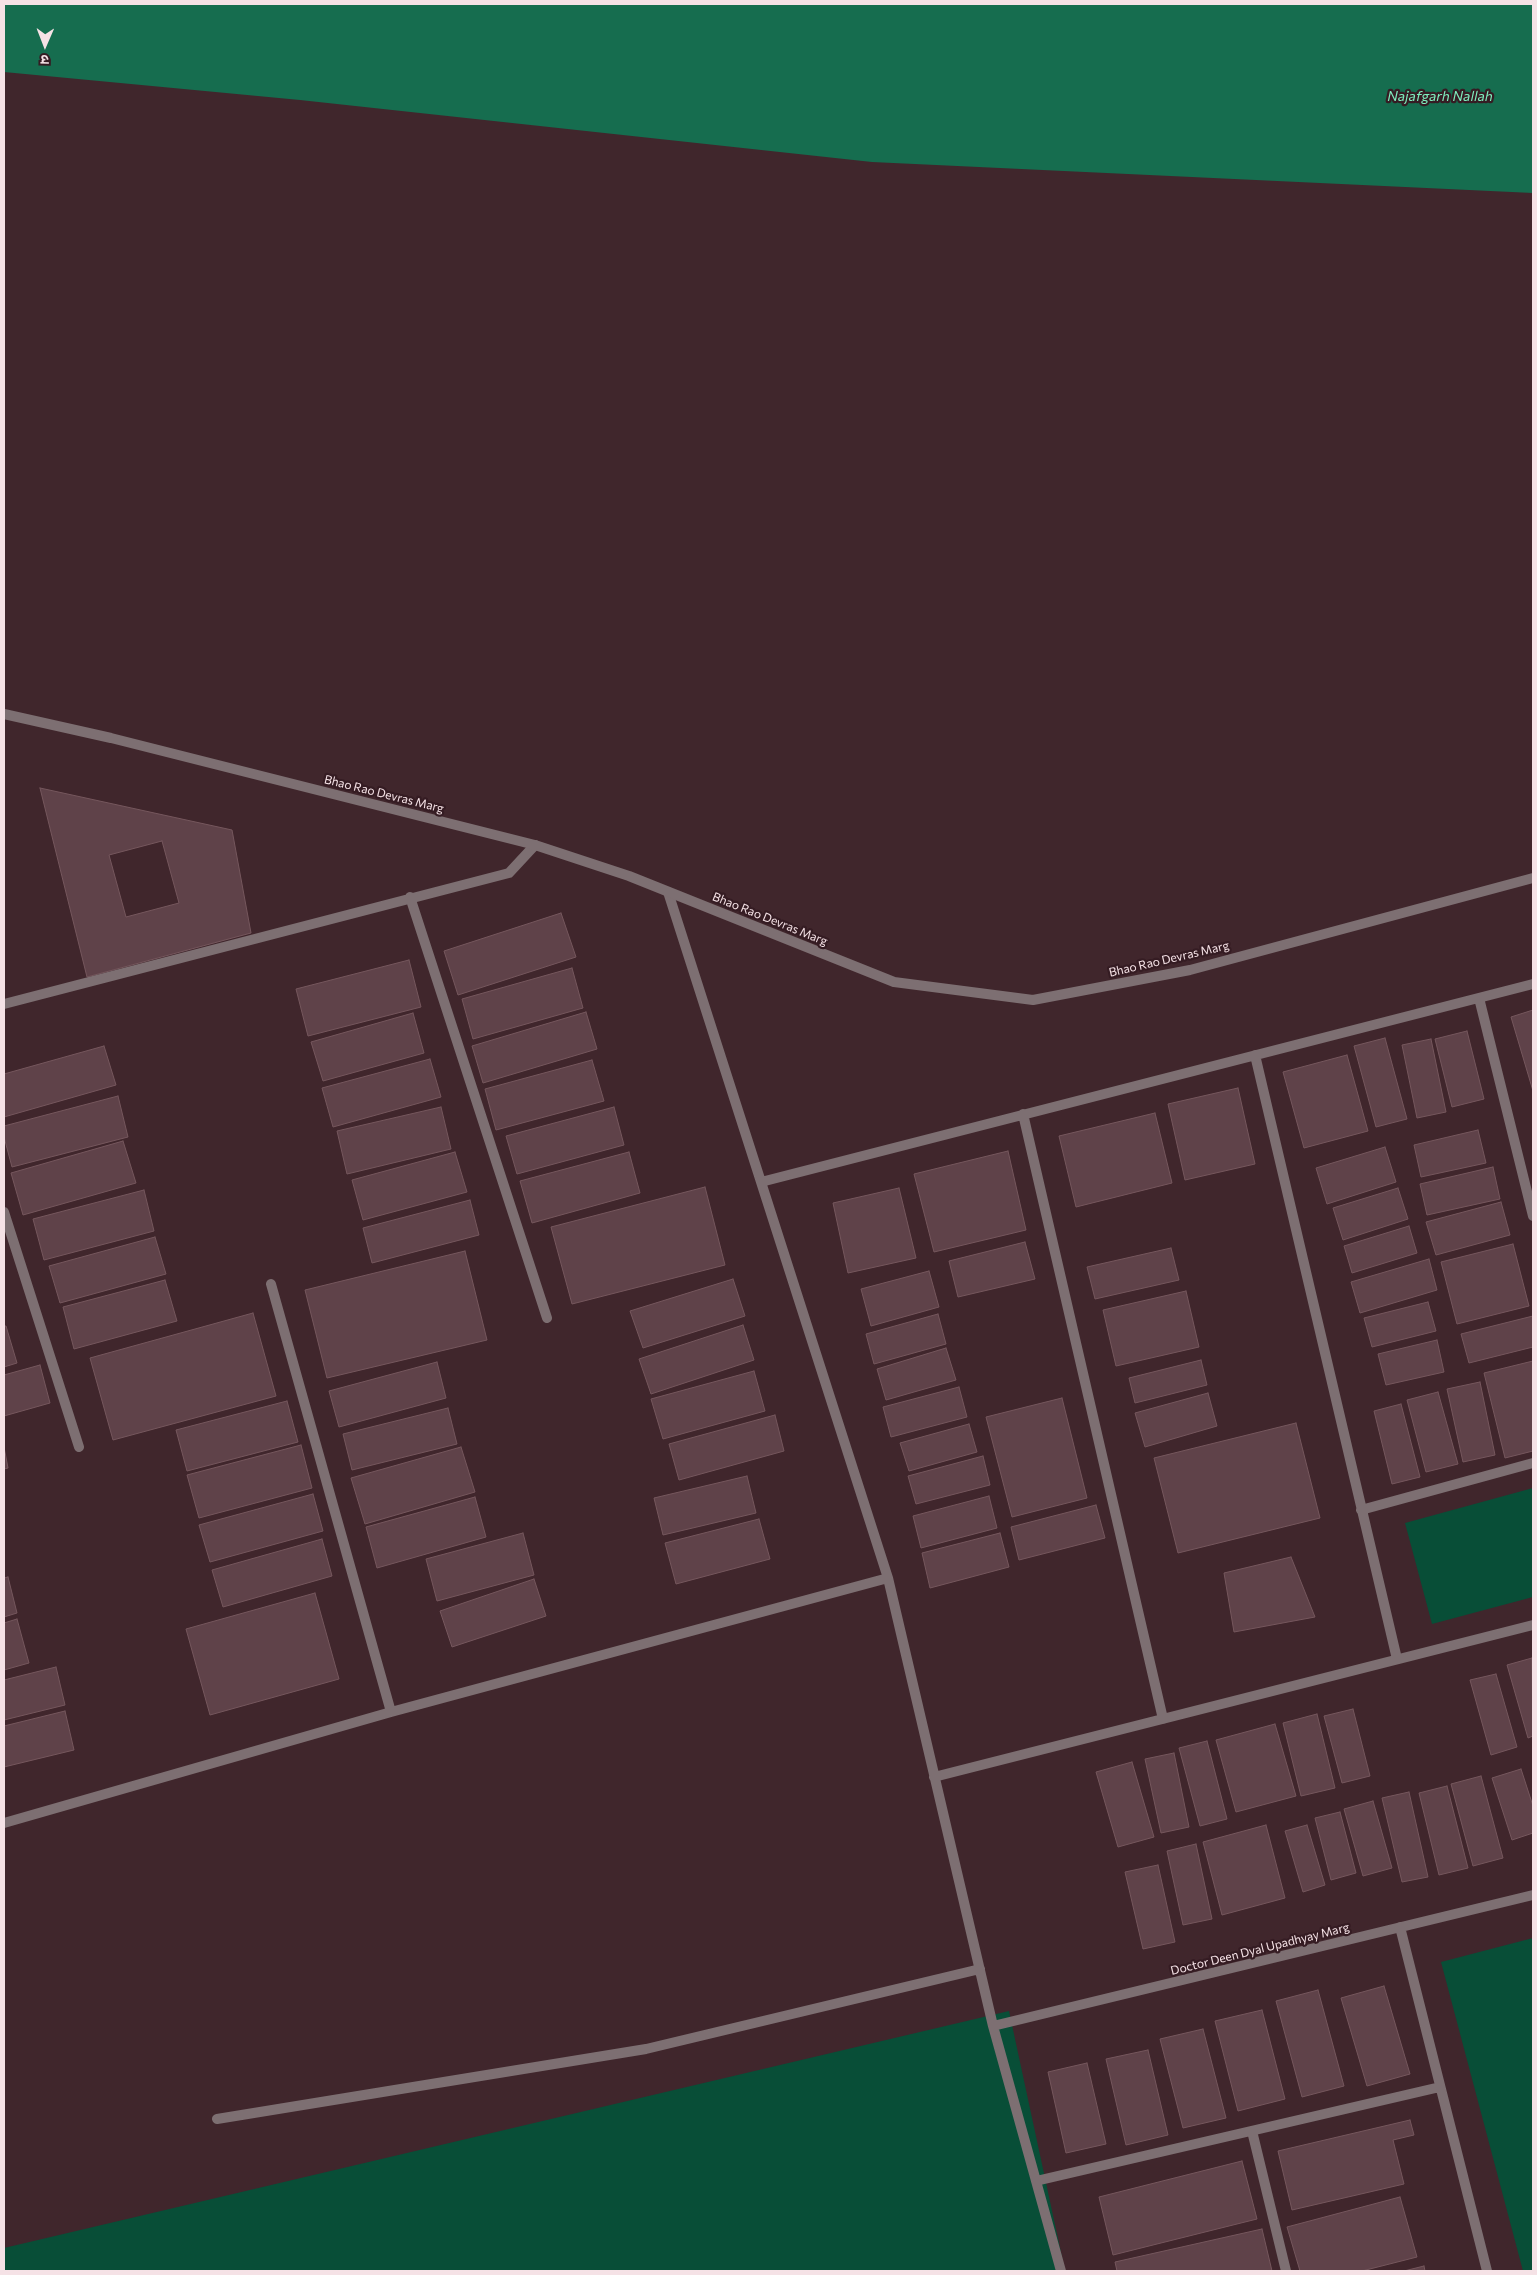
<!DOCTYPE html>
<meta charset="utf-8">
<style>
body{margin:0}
#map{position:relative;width:1537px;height:2275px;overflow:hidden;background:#40262c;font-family:Commissioner,"Noto Sans Devanagari",sans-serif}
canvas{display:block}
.frame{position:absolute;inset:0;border:5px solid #f5e2e6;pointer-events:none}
.north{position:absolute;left:20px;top:20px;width:50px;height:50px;-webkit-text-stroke:4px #351c23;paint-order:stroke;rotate:181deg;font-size:14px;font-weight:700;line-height:20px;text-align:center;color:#f5e2e6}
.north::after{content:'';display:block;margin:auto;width:18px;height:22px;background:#f5e2e6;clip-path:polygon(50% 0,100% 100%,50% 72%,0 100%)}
</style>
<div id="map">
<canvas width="1537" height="2275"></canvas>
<div class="frame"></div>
<div class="north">उ</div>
</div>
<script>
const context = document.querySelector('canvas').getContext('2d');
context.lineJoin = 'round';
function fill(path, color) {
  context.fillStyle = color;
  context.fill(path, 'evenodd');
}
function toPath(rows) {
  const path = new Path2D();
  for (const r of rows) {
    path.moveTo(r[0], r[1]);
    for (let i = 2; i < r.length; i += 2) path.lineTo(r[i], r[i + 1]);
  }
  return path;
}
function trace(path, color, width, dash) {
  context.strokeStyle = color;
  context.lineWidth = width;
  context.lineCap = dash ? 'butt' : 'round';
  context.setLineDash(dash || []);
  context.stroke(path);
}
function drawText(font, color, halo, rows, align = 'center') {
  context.font = font + ' Commissioner,sans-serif';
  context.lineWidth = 4.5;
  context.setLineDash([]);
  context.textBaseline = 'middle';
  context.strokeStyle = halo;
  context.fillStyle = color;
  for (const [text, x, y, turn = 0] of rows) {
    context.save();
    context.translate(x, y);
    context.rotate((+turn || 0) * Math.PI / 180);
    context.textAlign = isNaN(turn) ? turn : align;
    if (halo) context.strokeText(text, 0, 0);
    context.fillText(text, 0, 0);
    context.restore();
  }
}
fill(toPath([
 [1533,1488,1533,1597,1432,1624,1405,1523],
 [1533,1938,1533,2271,1523,2271,1441,1962],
 [1009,2011,1065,2271,4,2271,4,2248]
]), '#084e37');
fill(toPath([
 [4,4,1533,4,1533,193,872,162,300,100,4,72]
]), '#166d4f');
const building = toPath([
 [40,788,232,830,251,933,87,977,40,788],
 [162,841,179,903,126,917,109,855,162,841],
 [561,913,576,957,458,995,444,951,561,913],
 [409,960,421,1007,308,1036,296,989,409,960],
 [572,968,583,1008,473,1039,462,999,572,968],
 [1533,1010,1533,1091,1511,1017,1533,1010],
 [586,1012,597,1049,483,1083,472,1046,586,1012],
 [413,1013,424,1053,323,1081,311,1042,413,1013],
 [1467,1031,1484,1099,1452,1107,1435,1039,1467,1031],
 [1385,1038,1407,1119,1376,1127,1354,1046,1385,1038],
 [1431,1039,1446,1112,1417,1118,1402,1045,1431,1039],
 [104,1046,116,1085,4,1117,4,1074,104,1046],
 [1347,1055,1368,1131,1304,1148,1283,1072,1347,1055],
 [430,1059,441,1097,333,1127,322,1088,430,1059],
 [592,1060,604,1101,496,1130,485,1089,592,1060],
 [1238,1088,1255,1164,1185,1180,1168,1104,1238,1088],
 [118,1096,128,1137,12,1167,4,1137,4,1126,118,1096],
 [441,1107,451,1149,347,1174,337,1131,441,1107],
 [614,1107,624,1145,517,1174,506,1136,614,1107],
 [1155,1113,1172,1183,1076,1207,1059,1136,1155,1113],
 [1478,1130,1486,1163,1421,1177,1414,1145,1478,1130],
 [123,1141,136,1183,23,1215,11,1173,123,1141],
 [1385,1147,1396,1182,1327,1204,1316,1168,1385,1147],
 [1008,1151,1026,1230,934,1252,914,1174,1008,1151],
 [455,1152,467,1192,363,1220,352,1180,455,1152],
 [629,1152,640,1193,532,1223,520,1181,629,1152],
 [1493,1167,1500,1199,1427,1215,1420,1184,1493,1167],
 [705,1187,725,1265,572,1304,551,1227,705,1187],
 [899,1188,916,1258,848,1273,833,1203,899,1188],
 [1398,1188,1408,1219,1343,1240,1333,1208,1398,1188],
 [144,1190,154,1231,44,1260,33,1219,144,1190],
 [470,1200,479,1235,372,1263,363,1228,470,1200],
 [1501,1202,1510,1235,1436,1255,1426,1222,1501,1202],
 [1409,1226,1417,1253,1352,1273,1344,1246,1409,1226],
 [155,1237,166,1274,60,1303,49,1266,155,1237],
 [1025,1242,1035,1279,958,1297,949,1261,1025,1242],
 [1513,1244,1529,1306,1457,1324,1441,1262,1513,1244],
 [1171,1248,1179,1280,1095,1299,1087,1267,1171,1248],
 [465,1251,487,1340,327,1378,305,1290,465,1251],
 [1429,1259,1437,1290,1360,1313,1351,1282,1429,1259],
 [929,1271,939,1307,871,1326,861,1289,929,1271],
 [733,1279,745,1316,643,1348,630,1311,733,1279],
 [165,1280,177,1321,74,1349,63,1307,165,1280],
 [1186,1291,1199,1347,1116,1366,1103,1310,1186,1291],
 [1428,1302,1436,1331,1372,1347,1364,1318,1428,1302],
 [253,1313,276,1396,113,1440,90,1358,253,1313],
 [938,1314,946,1344,874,1364,866,1334,938,1314],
 [1533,1316,1533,1347,1469,1363,1461,1334,1533,1316],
 [743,1325,754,1360,651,1394,639,1359,743,1325],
 [4,1326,6,1326,17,1363,4,1367,4,1326],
 [1437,1340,1444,1372,1386,1385,1378,1354,1437,1340],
 [946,1348,956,1380,886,1400,877,1369,946,1348],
 [1201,1360,1207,1385,1135,1403,1129,1378,1201,1360],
 [1533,1361,1533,1451,1505,1458,1484,1373,1533,1361],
 [437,1362,446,1398,339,1427,329,1391,437,1362],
 [40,1365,50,1403,4,1416,4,1375,40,1365],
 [754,1371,765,1411,663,1439,651,1399,754,1371],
 [1480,1382,1495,1455,1463,1462,1447,1389,1480,1382],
 [959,1387,967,1417,891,1437,883,1407,959,1387],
 [1438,1392,1458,1464,1426,1472,1407,1400,1438,1392],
 [1208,1393,1217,1426,1145,1447,1135,1413,1208,1393],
 [1062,1398,1087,1498,1012,1517,986,1417,1062,1398],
 [287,1401,298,1442,187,1471,176,1430,287,1401],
 [1401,1404,1420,1477,1392,1484,1374,1411,1401,1404],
 [448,1408,457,1444,352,1470,343,1434,448,1408],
 [775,1415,784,1451,679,1480,669,1444,775,1415],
 [1296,1423,1320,1518,1178,1553,1154,1458,1296,1423],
 [969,1424,977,1452,909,1471,900,1443,969,1424],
 [301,1445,312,1488,199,1518,187,1475,301,1445],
 [4,1447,8,1468,4,1469,4,1447],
 [461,1447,475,1492,365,1524,351,1478,461,1447],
 [983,1456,990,1485,916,1504,908,1476,983,1456],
 [747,1476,756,1513,663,1535,654,1498,747,1476],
 [313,1494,323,1531,210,1562,199,1525,313,1494],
 [989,1496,997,1528,921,1548,913,1516,989,1496],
 [475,1497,486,1537,377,1568,366,1527,475,1497],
 [1096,1505,1105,1538,1019,1560,1011,1527,1096,1505],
 [759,1519,770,1559,676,1584,665,1543,759,1519],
 [523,1533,534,1575,437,1601,426,1559,523,1533],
 [1000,1533,1009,1567,930,1588,922,1553,1000,1533],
 [322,1539,332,1576,223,1607,212,1570,322,1539],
 [1291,1557,1315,1617,1234,1632,1224,1573,1291,1557],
 [8,1577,17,1613,4,1617,4,1578,8,1577],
 [534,1579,546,1616,452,1647,440,1611,534,1579],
 [315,1593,339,1679,210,1715,186,1629,315,1593],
 [17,1619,29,1663,4,1670,4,1623,17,1619],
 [1532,1658,1533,1736,1528,1738,1507,1665,1532,1658],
 [56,1667,65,1705,4,1720,4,1680,56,1667],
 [1496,1674,1517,1747,1491,1755,1470,1680,1496,1674],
 [1353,1709,1370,1776,1342,1783,1324,1716,1353,1709],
 [65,1711,74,1750,4,1767,4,1726,65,1711],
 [1317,1714,1335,1788,1301,1796,1283,1723,1317,1714],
 [1275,1724,1296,1796,1236,1812,1216,1740,1275,1724],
 [1207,1741,1227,1819,1200,1826,1179,1748,1207,1741],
 [1174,1753,1189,1827,1161,1833,1145,1759,1174,1753],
 [1132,1762,1154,1837,1118,1847,1096,1772,1132,1762],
 [1521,1769,1533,1806,1533,1833,1512,1840,1492,1778,1521,1769],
 [1481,1776,1503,1858,1473,1866,1451,1784,1481,1776],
 [1447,1786,1468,1868,1439,1875,1419,1793,1447,1786],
 [1409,1792,1428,1877,1402,1882,1382,1798,1409,1792],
 [1373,1801,1392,1868,1363,1876,1344,1809,1373,1801],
 [1340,1812,1356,1873,1331,1880,1315,1818,1340,1812],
 [1266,1825,1285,1898,1222,1915,1203,1842,1266,1825],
 [1307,1825,1325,1885,1303,1892,1285,1831,1307,1825],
 [1196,1844,1212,1919,1183,1925,1167,1851,1196,1844],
 [1158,1865,1175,1942,1143,1949,1125,1872,1158,1865],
 [1384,1986,1410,2074,1367,2086,1341,1998,1384,1986],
 [1318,1990,1344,2086,1302,2097,1276,2001,1318,1990],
 [1262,2010,1285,2099,1238,2111,1215,2021,1262,2010],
 [1203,2029,1226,2118,1183,2128,1160,2039,1203,2029],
 [1148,2050,1168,2135,1126,2145,1106,2059,1148,2050],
 [1087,2063,1106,2144,1066,2153,1048,2072,1087,2063],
 [1410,2120,1414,2135,1393,2140,1404,2184,1292,2210,1278,2151,1410,2120],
 [1242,2161,1257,2219,1113,2255,1099,2197,1242,2161],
 [1400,2197,1417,2257,1362,2271,1300,2271,1287,2227,1400,2197],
 [1262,2229,1272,2271,1117,2271,1115,2262,1262,2229],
 [1424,2266,1425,2271,1404,2271,1424,2266]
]);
fill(building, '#5f4249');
trace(building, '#75575d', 1);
trace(toPath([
 [668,892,888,1578,993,2026,1061,2271],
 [410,897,547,1318],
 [1479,998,1533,1216],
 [4,1004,509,873,535,845],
 [1255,1055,1397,1659],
 [1023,1114,1163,1719],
 [761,1182,1533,984],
 [4,1212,79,1447],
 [271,1284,391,1712],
 [1361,1510,1533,1463],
 [934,1777,1533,1625],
 [4,1823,391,1712,888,1578],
 [1400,1927,1487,2271],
 [993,2026,1533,1895],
 [217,2119,646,2049,980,1969],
 [1252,2131,1286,2271],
 [1036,2181,1440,2087]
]), '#7d6f72', 10);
trace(toPath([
 [4,714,111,738,535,845,629,876,894,982,1033,1000,1190,970,1533,878]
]), '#7d6f72', 10);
drawText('12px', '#f5e2e6', '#351c23', [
 ["Bhao Rao Devras Marg",384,794,14],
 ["Bhao Rao Devras Marg",770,919,22],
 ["Bhao Rao Devras Marg",1169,959,-13],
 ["Doctor Deen Dyal Upadhyay Marg",1260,1949,-14]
]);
drawText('italic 14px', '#7eeebe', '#351c23', [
 ["Najafgarh Nallah",1440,96]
]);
</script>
